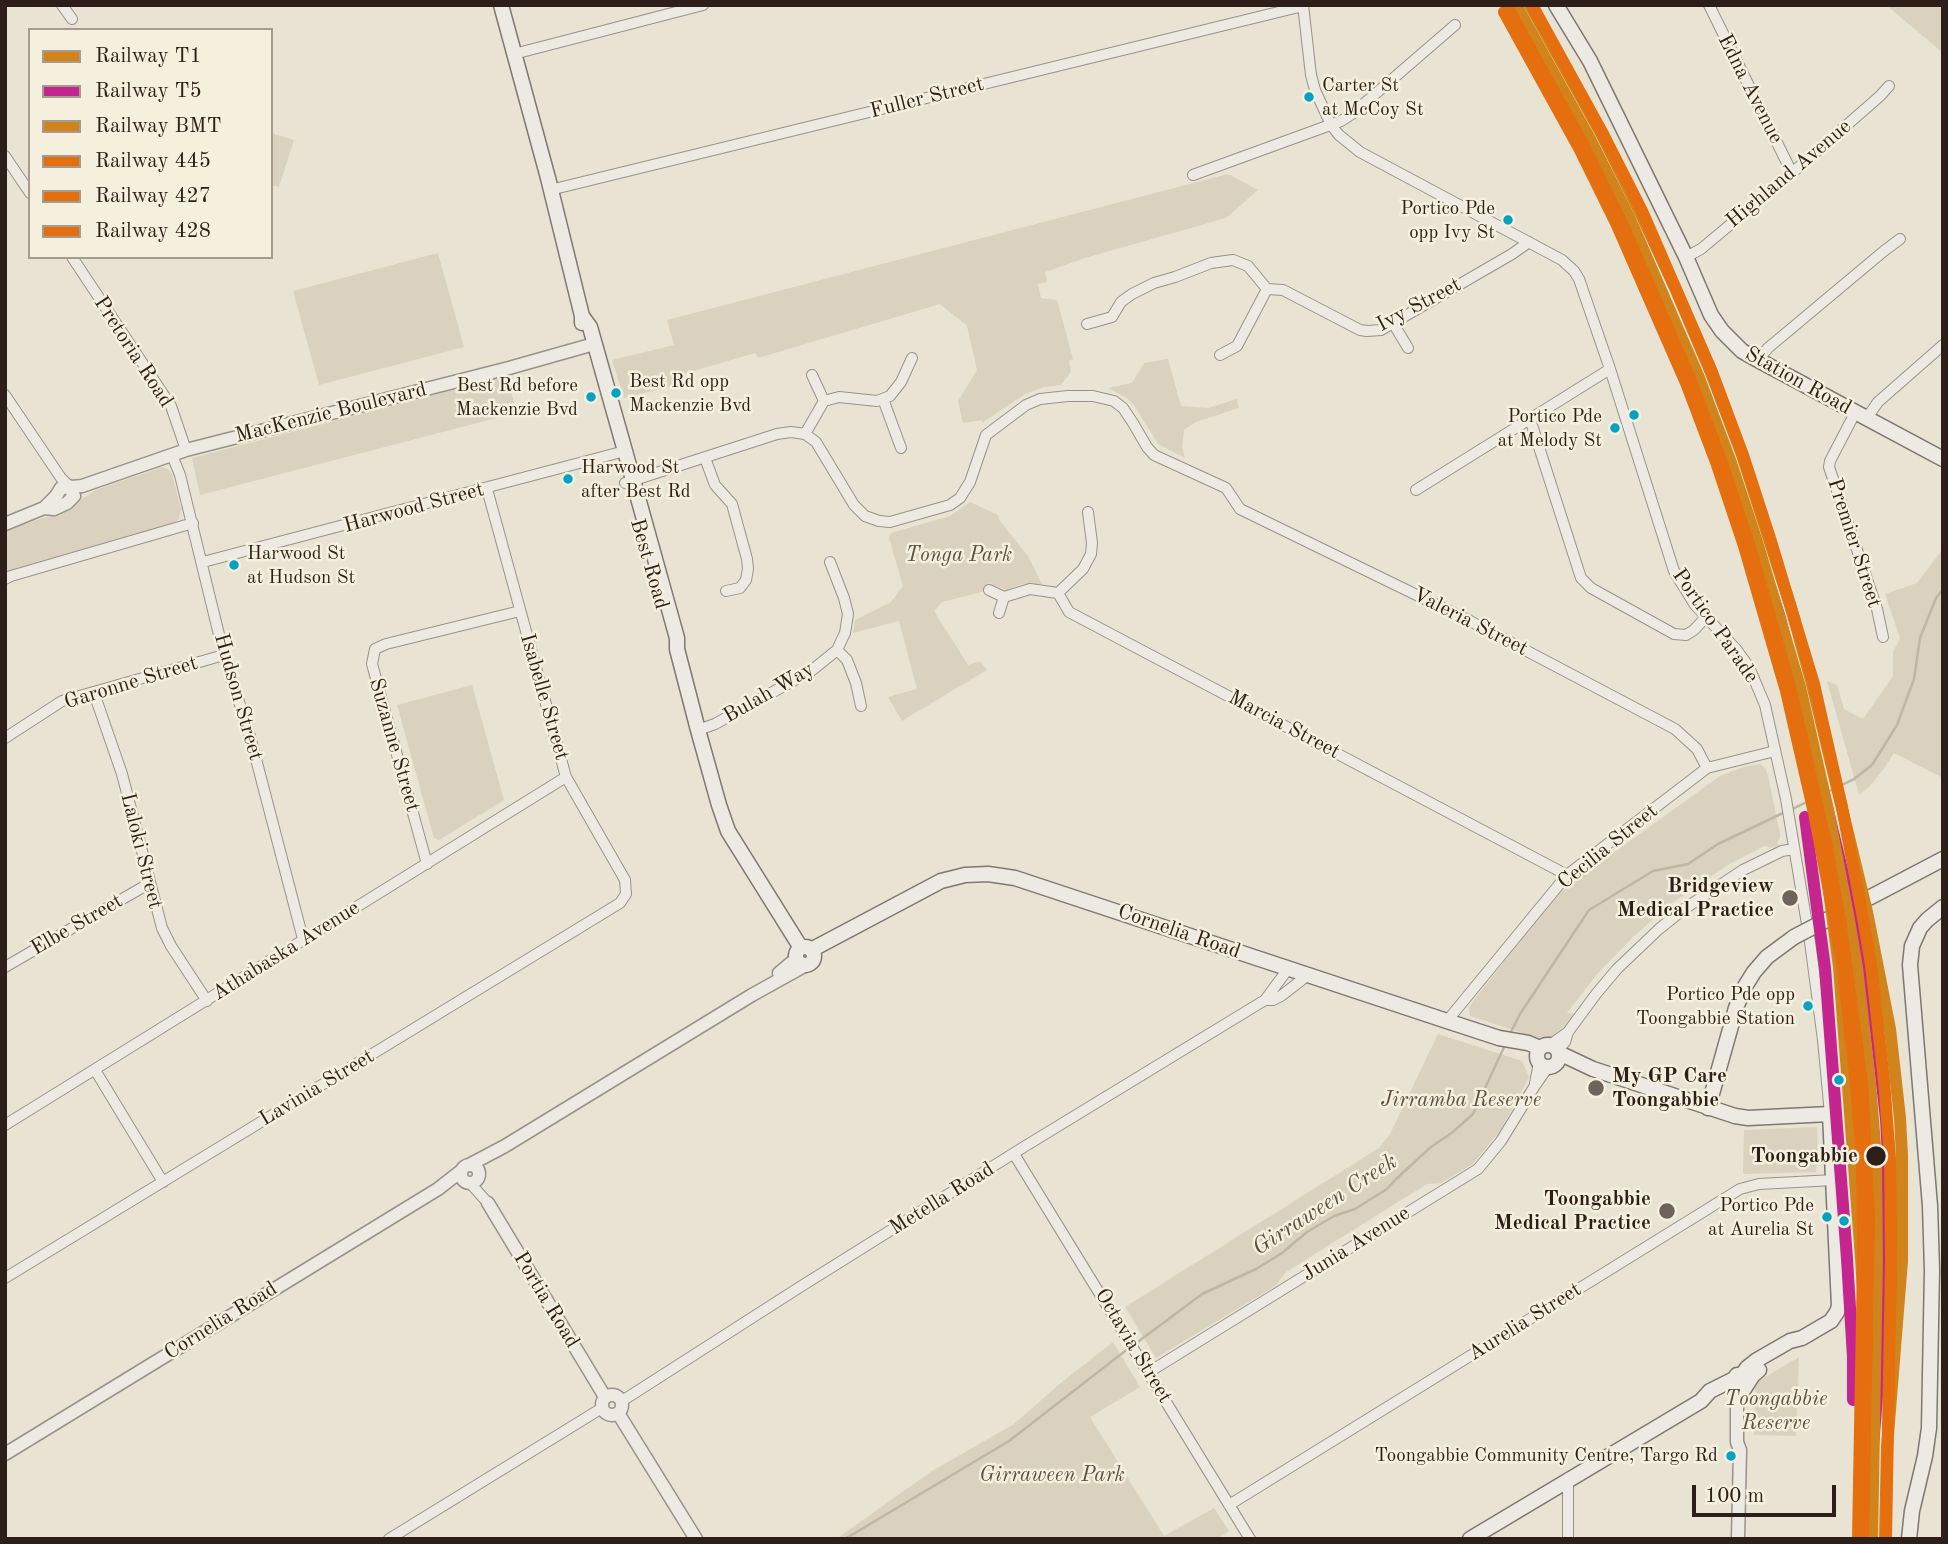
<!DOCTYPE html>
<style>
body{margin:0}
#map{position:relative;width:1948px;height:1544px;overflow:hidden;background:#e8e3d3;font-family:"Old Standard TT",serif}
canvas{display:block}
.frame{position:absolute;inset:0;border:7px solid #2d1e19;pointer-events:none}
.legend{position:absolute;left:28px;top:28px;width:245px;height:231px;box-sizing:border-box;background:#f5efdd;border:2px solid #a59b8f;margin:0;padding:9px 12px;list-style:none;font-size:21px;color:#2d1e19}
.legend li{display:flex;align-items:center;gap:14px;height:35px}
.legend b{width:35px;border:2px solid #a59b8f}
.scale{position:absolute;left:1692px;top:1485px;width:144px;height:32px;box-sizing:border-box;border:4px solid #2d1e19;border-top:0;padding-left:9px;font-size:21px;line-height:24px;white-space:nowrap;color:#2d1e19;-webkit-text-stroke:5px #f5efdd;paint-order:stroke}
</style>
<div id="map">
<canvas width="1948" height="1544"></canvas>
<div class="frame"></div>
<ul class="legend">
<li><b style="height:9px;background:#d0841b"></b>Railway T1</li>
<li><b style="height:9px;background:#c4258f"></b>Railway T5</li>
<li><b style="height:9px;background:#d0841b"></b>Railway BMT</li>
<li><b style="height:9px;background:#e56e0f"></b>Railway 445</li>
<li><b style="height:9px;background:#e56e0f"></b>Railway 427</li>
<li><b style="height:9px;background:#e56e0f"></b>Railway 428</li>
</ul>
<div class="scale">100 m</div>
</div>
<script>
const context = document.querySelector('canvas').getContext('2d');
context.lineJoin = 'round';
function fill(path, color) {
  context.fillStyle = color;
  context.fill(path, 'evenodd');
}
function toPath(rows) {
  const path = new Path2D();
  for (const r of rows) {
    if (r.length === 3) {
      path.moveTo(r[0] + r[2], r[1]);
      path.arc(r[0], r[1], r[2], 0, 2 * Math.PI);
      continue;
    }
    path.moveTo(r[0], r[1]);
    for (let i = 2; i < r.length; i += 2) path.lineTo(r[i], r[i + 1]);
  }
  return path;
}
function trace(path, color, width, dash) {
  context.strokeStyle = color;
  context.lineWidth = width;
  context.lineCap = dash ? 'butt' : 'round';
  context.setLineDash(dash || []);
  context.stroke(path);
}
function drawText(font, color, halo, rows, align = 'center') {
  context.font = font + ' "Old Standard TT",serif';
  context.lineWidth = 5;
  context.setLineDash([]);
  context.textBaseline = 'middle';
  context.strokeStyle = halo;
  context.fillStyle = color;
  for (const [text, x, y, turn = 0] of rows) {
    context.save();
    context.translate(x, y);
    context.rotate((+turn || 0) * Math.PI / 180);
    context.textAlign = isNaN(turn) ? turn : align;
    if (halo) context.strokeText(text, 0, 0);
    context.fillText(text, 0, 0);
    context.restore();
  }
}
fill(toPath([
 [1886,5,1943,5,1943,53],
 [271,133,294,140,279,187,271,185],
 [1228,174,1258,190,1226,218,1085,258,1045,272,1047,282,1038,284,1041,298,1057,300,1073,359,1069,361,1071,372,1061,385,1044,387,1025,394,982,423,982,420,963,423,958,401,977,370,967,326,940,304,758,358,755,353,683,374,685,383,624,398,612,360,674,345,667,320],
 [438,253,464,347,319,385,293,291],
 [1168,359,1181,406,1208,408,1237,399,1239,408,1196,422,1184,430,1182,447,1185,458,1158,444,1134,405,1127,398,1108,388,1132,383,1144,363],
 [507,376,518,417,512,414,200,495,192,458],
 [162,467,168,469,172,474,181,509,179,519,175,522,162,528,5,573,5,531,66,510,96,490],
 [970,502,998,515,999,520,1028,556,1042,584,1022,584,1006,590,989,583,985,591,942,602,934,611,968,665,980,661,987,670,902,721,888,697,917,689,899,621,853,633,855,620,891,602,903,586,889,538,891,533,950,516],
 [1943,549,1943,778,1894,753,1883,770,1869,787,1859,795,1827,681,1837,685,1844,709,1863,719,1893,676,1893,652,1900,638,1885,594,1917,583],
 [472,685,504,800,439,840,434,838,397,705],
 [1760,764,1766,769,1768,776,1780,834,1780,838,1777,843,1779,846,1773,848,1764,846,1728,865,1672,903,1633,937,1598,973,1567,1013,1575,1014,1574,1017,1554,1036,1545,1040,1541,1039,1470,1016,1469,1008,1474,1000,1554,898,1569,885,1720,776,1744,767],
 [1438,1034,1522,1061,1529,1077,1501,1129,1473,1164,1441,1183,1427,1184,1286,1272,1275,1286,1156,1358,1125,1307,1379,1148,1390,1134],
 [1817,1127,1818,1154,1816,1172,1744,1174,1743,1172,1744,1130],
 [1113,1342,1140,1387,1090,1417,1164,1536,1214,1508,1229,1531,1217,1539,836,1539,932,1471,1014,1424,1063,1381],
 [1799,1357,1796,1436,1754,1435,1755,1388,1759,1381]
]), '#dad2be');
trace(toPath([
 [1790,810,1854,779,1872,765,1897,725,1914,679,1920,638,1936,598,1943,589],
 [1510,1034,1520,1014,1589,910,1653,871,1688,864,1718,844,1785,812],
 [1135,1344,1202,1294,1256,1269,1282,1253,1307,1232,1334,1216,1355,1209,1387,1189,1396,1179,1431,1147,1453,1132,1473,1114,1506,1043],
 [845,1539,1009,1441,1129,1348]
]), '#bfb6a3', 2.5);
const minor = toPath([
 [62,5,72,19],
 [1303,5,1311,75,1315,90,1331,125,1339,135,1360,152,1562,260,1574,271,1579,279,1610,369,1674,571,1695,605,1736,649,1749,667,1765,705,1786,799,1810,942,1823,1040,1830,1114],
 [1709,5,1792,173],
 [514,54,703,5],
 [5,156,30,193],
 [1193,175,1341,121,1352,114,1455,25],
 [550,190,1303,6],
 [72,257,171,406,186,450],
 [1686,257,1701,249,1792,173,1880,96,1889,86],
 [1267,289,1283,290,1360,330,1367,331,1381,330,1512,254,1529,242],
 [1393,323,1408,348],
 [1087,324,1112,317,1121,302,1132,294,1154,283,1175,277,1211,263,1233,260,1248,266,1267,289],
 [1220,355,1237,346,1267,289],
 [1758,360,1768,348,1884,251,1900,239],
 [812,375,824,401],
 [5,395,61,478,69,486],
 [883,399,901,448],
 [1855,413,1830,461,1829,467,1877,609,1883,637],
 [1530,419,1581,578,1591,588,1674,634,1686,635,1694,630,1706,617],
 [1866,419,1878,402,1943,345],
 [805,434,816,442,854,505,865,516,879,521,890,522,950,505,960,498,970,482,986,435,1026,405,1040,399,1068,396,1093,396,1114,401,1123,408,1133,423,1147,447,1154,455,1226,488,1240,509,1470,621,1675,729,1697,749,1707,768],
 [805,434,824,401,839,397,877,401,890,396,901,382,912,358],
 [172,455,180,475,224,655,250,736,303,939],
 [705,458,715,485,732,504,747,559,748,569,746,580,740,588,726,591],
 [625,483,777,434,791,432,805,434],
 [1416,490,1610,369],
 [203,562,625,451],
 [5,579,11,576,193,523],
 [989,590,1004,597,1030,589,1058,593,1069,612,1567,875],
 [1058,593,1083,569,1091,554,1092,543,1088,512],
 [999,613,1004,597],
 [837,650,847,660,856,683,861,706],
 [94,693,122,774,162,928,171,946,207,1001],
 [698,730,715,724,811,671,837,650,845,633,848,614,844,598,830,562],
 [5,738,62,701,224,655],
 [427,864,372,664,375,649,386,644,520,611],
 [5,967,150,883],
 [1265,1000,1288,969],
 [1447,1021,1567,875,1707,768,1775,751],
 [1550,1045,1568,1032],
 [1558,1050,1565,1042,1568,1032,1596,994,1617,969,1659,929,1684,909,1743,870,1782,851,1794,849],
 [95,1070,163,1182],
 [1535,1083,1539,1063],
 [5,1125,566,777],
 [1014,1154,1250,1539],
 [470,1183,488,1203],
 [5,1278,620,903,626,894,625,880,566,777,487,489],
 [1149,1372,1478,1169,1501,1141,1534,1087,1548,1067],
 [622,1401,800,1287,1027,1145,1265,1000,1273,1000,1281,996,1308,975],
 [1229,1505,1740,1189,1759,1184,1834,1180],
 [389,1539,602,1408],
 [1568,1539,1568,1478]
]);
const tertiary = toPath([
 [44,508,54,509,67,503,74,496,69,486],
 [5,524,44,508,56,496,61,488,82,486,186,450,509,368,594,344],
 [779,973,797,958],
 [469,1165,505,1146,752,995,806,965],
 [470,1174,9],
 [488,1203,605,1397],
 [1737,1389,1737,1442,1740,1450,1738,1539],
 [612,1405,10],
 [618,1413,696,1539],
 [5,1454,438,1189,461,1171]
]);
const secondary = toPath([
 [501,5,548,178,582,316,582,323],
 [1556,5,1590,61,1686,257,1711,315,1722,331,1742,351,1758,360,1943,459],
 [582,316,590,327,625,451,677,638,677,649,698,730,719,805,728,831,801,948],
 [1884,890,1943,859],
 [805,956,9],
 [811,950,941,881,965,875,988,874,1015,878,1447,1021,1499,1038,1528,1043,1540,1048],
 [1548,1056,11],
 [1708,1108,1736,1008,1744,988,1754,972,1767,957,1794,937],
 [1734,1379,1733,1383,1736,1388,1744,1389,1753,1375,1759,1370],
 [1470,1539,1701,1401,1710,1391,1734,1379,1737,1375,1742,1375,1747,1368,1757,1360,1790,1341,1802,1338,1831,1321,1837,1312,1839,1306,1830,1114,1748,1118,1735,1116,1593,1069,1559,1053],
 [1909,1539,1912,1511,1925,1456,1929,1428,1932,1270,1930,1206,1910,965,1912,946,1920,928,1927,920,1943,907]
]);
trace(minor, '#98938a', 12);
trace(tertiary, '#98938a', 15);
trace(secondary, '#7e7871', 17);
trace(minor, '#eceae2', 10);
trace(tertiary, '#eceae2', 12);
trace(secondary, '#eceae2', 14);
const secondaryBridge = toPath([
 [1794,937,1884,890]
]);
trace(secondaryBridge, '#7e7871', 17, []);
trace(secondaryBridge, '#eceae2', 14);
trace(toPath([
 [1530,5,1602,135,1640,212,1676,290,1711,373,1742,455,1792,611,1812,684,1867,912,1890,1029,1900,1118,1902,1156,1902,1261,1887,1447,1885,1539],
 [1819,815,1839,967,1861,1258,1867,1357,1867,1400]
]), '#d0841b', 12);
trace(toPath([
 [1518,12,1590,141,1627,218,1663,296,1698,378,1729,460,1779,615,1798,687,1853,915,1876,1031,1886,1119,1888,1156,1888,1260,1873,1446,1871,1539],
 [1805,817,1825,968,1847,1259,1853,1357,1853,1400]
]), '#c4258f', 12);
trace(toPath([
 [1516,5,1591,141,1629,217,1699,378,1730,460,1757,542,1800,687,1828,810,1849,920,1857,967,1870,1082,1876,1158,1877,1262,1872,1539]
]), '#d0841b', 12);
trace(toPath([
 [1504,12,1579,148,1616,223,1686,383,1717,465,1744,546,1786,691,1814,813,1835,922,1843,969,1856,1083,1862,1159,1863,1262,1858,1539]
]), '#e56e0f', 12);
trace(toPath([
 [1532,5,1603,134,1642,211,1712,372,1743,455,1770,538,1814,684,1842,807,1863,918,1871,965,1884,1081,1890,1158,1891,1262,1886,1539]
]), '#e56e0f', 12);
trace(toPath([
 [1510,12,1584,146,1621,221,1691,381,1722,463,1749,544,1791,690,1826,843,1840,920,1862,1082,1869,1217,1863,1539]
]), '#e56e0f', 12);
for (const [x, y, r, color] of [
 [1309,97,6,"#02a2c5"],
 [1508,220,6,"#02a2c5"],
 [616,393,6,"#02a2c5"],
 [591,397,6,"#02a2c5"],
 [1634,415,6,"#02a2c5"],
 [1615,428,6,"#02a2c5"],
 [568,479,6,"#02a2c5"],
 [234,565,6,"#02a2c5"],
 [1790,898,9,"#6e635a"],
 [1808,1006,6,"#02a2c5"],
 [1839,1080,6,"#02a2c5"],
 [1596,1088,9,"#6e635a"],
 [1876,1156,11,"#2d1e19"],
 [1667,1211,9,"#6e635a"],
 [1827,1217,6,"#02a2c5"],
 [1844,1221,6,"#02a2c5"],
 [1731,1456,6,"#02a2c5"]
]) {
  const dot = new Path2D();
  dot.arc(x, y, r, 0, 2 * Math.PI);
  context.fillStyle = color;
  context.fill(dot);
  trace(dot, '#f5efdd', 2.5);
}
drawText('19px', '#2d1e19', '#f5efdd', [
 ["Carter St",1322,86,"left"],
 ["at McCoy St",1322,110,"left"],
 ["Portico Pde",1495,209],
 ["opp Ivy St",1495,233],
 ["Best Rd opp",629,382,"left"],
 ["Mackenzie Bvd",629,406,"left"],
 ["Best Rd before",578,386],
 ["Mackenzie Bvd",578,410],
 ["Portico Pde",1602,417],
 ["at Melody St",1602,441],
 ["Harwood St",581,468,"left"],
 ["after Best Rd",581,492,"left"],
 ["Harwood St",247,554,"left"],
 ["at Hudson St",247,578,"left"],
 ["Portico Pde opp",1795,995],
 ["Toongabbie Station",1795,1019],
 ["Portico Pde",1814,1206],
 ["at Aurelia St",1814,1230],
 ["Toongabbie Community Centre, Targo Rd",1718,1456]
], 'right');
drawText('21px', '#2d1e19', '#f5efdd', [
 ["Edna Avenue",1750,89,63],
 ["Fuller Street",927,98,-14],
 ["Highland Avenue",1789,174,-40],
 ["Ivy Street",1419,305,-28],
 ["Pretoria Road",133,352,57],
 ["Station Road",1798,381,29],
 ["MacKenzie Boulevard",331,413,-14],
 ["Harwood Street",414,508,-15],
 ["Premier Street",1854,543,72],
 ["Best Road",649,564,74],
 ["Valeria Street",1470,622,27],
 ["Portico Parade",1715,626,55],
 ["Garonne Street",131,683,-17],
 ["Bulah Way",769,693,-30],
 ["Hudson Street",238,697,74],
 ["Isabelle Street",544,697,74],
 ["Marcia Street",1284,725,28],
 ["Suzanne Street",394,745,74],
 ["Cecilia Street",1608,847,-39],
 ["Laloki Street",141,851,76],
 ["Elbe Street",77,925,-30],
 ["Cornelia Road",1179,932,19],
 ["Athabaska Avenue",286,951,-32],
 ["Lavinia Street",317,1088,-31],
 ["Metella Road",942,1199,-32],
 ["Junia Avenue",1356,1244,-32],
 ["Portia Road",546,1300,59],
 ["Cornelia Road",221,1321,-32],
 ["Aurelia Street",1525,1322,-32],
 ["Octavia Street",1133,1346,59]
]);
drawText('italic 21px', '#5e5045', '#f5efdd', [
 ["Tonga Park",959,555],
 ["Jirramba Reserve",1461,1100],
 ["Toongabbie",1776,1399],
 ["Reserve",1776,1423],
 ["Girraween Park",1052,1475]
]);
drawText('bold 21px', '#2d1e19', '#f5efdd', [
 ["Bridgeview",1774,886],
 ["Medical Practice",1774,910],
 ["My GP Care",1612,1076,"left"],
 ["Toongabbie",1612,1100,"left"],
 ["Toongabbie",1651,1199],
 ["Medical Practice",1651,1223]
], 'right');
drawText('bold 21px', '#2d1e19', '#f5efdd', [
 ["Toongabbie",1858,1156]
], 'right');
drawText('italic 23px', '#5a4d42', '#f5efdd', [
 ["Girraween Creek",1325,1205,-33]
]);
</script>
